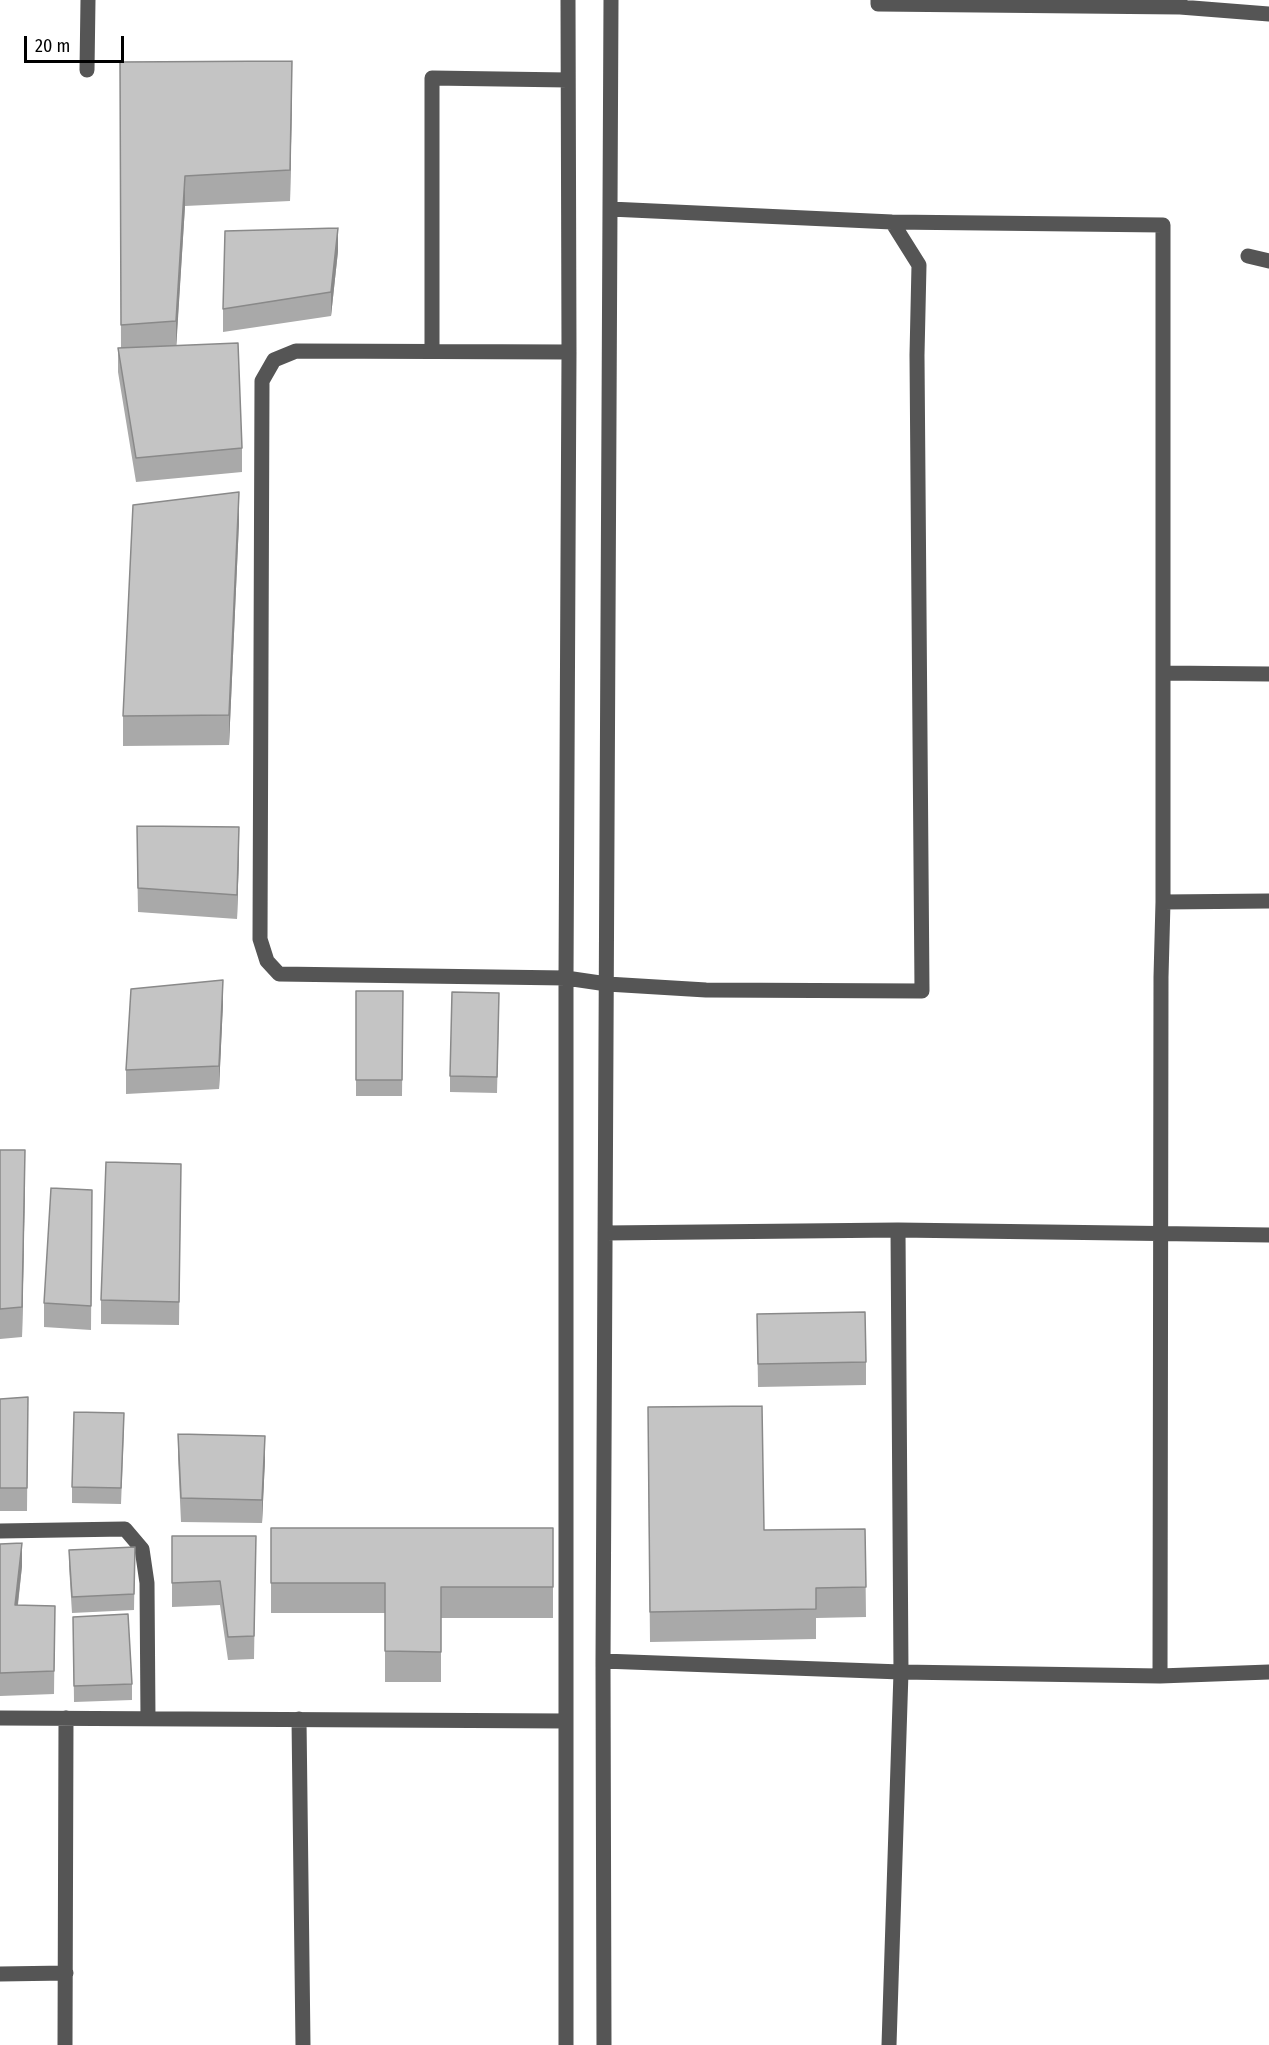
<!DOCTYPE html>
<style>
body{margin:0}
#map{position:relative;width:1269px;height:2045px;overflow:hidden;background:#fff;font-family:"Fira Sans Condensed",sans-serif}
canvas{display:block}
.scale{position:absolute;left:24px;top:36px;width:100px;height:27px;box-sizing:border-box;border:3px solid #000;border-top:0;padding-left:8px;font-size:18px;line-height:21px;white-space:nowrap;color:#000;-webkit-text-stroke:4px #fff;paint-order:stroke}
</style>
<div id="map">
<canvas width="1269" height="2045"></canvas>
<div class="scale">20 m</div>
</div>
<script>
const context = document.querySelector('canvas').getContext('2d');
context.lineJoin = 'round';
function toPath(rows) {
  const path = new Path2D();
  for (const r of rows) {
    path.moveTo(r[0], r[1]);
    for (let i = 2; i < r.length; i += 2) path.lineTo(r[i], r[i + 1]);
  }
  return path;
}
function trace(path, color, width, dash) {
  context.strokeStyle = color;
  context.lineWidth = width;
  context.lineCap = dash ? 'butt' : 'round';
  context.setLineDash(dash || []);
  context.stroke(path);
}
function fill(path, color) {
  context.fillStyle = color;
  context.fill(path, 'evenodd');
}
trace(toPath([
 [878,0,878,4,1180,7,1180,0],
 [1180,7,1269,14],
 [87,70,88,0],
 [610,209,892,222,1163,225,1163,902,1161,977,1160,1676],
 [1248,256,1269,261],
 [432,351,432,78,568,80],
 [569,352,296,351,274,360,262,381,260,939,267,961,279,974,566,978,607,984,706,990,922,991,917,355,919,265,892,222],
 [1163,673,1269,674],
 [1163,902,1269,901],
 [605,1233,898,1230],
 [0,1531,125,1529,142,1549,147,1583,148,1719],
 [603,1661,901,1672,1160,1676,1269,1672],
 [0,1718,565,1721],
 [299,1719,303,2045],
 [0,1974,66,1973],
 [65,2045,66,1718],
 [566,2045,566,978,569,352,568,0],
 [604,2045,603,1661,611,0],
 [889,2045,901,1672,898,1230,1269,1235]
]), '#555', 15);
fill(toPath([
 [120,62,292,91,290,201,185,206,176,346,242,448,242,472,136,482,118,372,118,348,121,348],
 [338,251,331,316,223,332,223,309],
 [239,522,229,745,123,746,123,716],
 [137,850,239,850,237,919,138,912],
 [356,991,403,991,402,1096,356,1096],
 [223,1003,219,1089,126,1094,126,1070],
 [499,1009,497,1093,450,1092,450,1076],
 [0,1150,25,1180,22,1337,0,1339],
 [181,1164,179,1325,101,1324,101,1300],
 [92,1190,91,1330,44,1327,44,1303],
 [757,1314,866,1362,866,1385,758,1387],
 [28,1397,27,1511,0,1511,0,1399],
 [124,1429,121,1504,72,1503,72,1487],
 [178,1434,265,1459,262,1523,181,1522,178,1457],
 [648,1437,764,1530,865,1529,866,1617,816,1618,816,1639,650,1642],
 [271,1528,553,1528,553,1618,441,1618,441,1682,385,1682,385,1613,271,1613],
 [172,1536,256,1536,254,1659,228,1660,220,1605,172,1607],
 [0,1544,22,1566,18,1605,55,1606,54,1694,0,1696],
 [135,1547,134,1610,72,1613,69,1566,69,1550],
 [73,1617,132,1684,132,1700,74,1702]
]), '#a9a9a9');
fill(toPath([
 [292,61,292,91,290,201,290,170],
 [185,176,185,206,176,351,176,321],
 [338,228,338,251,331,316,331,292],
 [239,492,239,522,229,745,229,715],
 [239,827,239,850,237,919,237,895],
 [223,980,223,1003,219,1089,219,1066],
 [25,1150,25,1180,22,1337,22,1307],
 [265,1436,265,1459,262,1523,262,1500],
 [22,1543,22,1566,15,1628,15,1605]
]), '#898989');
const building = toPath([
 [292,61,290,170,185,176,176,321,121,325,120,62,292,61],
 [338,228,331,292,223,309,225,231,338,228],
 [238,343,242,448,136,458,118,348,238,343],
 [239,492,229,715,123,716,133,505,239,492],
 [137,826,239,827,237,895,138,888,137,826],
 [223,980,219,1066,126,1070,131,989,223,980],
 [356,991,403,991,402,1080,356,1080,356,991],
 [452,992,499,993,497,1077,450,1076,452,992],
 [0,1150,25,1150,22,1307,0,1309,0,1150],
 [106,1162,181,1164,179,1302,101,1300,106,1162],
 [51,1188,92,1190,91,1306,44,1303,51,1188],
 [865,1312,866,1362,758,1364,757,1314,865,1312],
 [28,1397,27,1488,0,1488,0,1399,28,1397],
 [762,1406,764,1530,865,1529,866,1587,816,1588,816,1609,650,1612,648,1407,762,1406],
 [74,1412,124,1413,121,1488,72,1487,74,1412],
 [178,1434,265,1436,262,1500,181,1498,178,1434],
 [271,1528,553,1528,553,1587,441,1587,441,1652,385,1651,385,1583,271,1583,271,1528],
 [172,1536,256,1536,254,1636,228,1637,220,1581,172,1583,172,1536],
 [22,1543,15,1605,55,1606,54,1671,0,1673,0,1544,22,1543],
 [135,1547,134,1594,72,1597,69,1550,135,1547],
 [128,1614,132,1684,74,1686,73,1617,128,1614]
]);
fill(building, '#c4c4c4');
trace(building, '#898989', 1.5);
</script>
